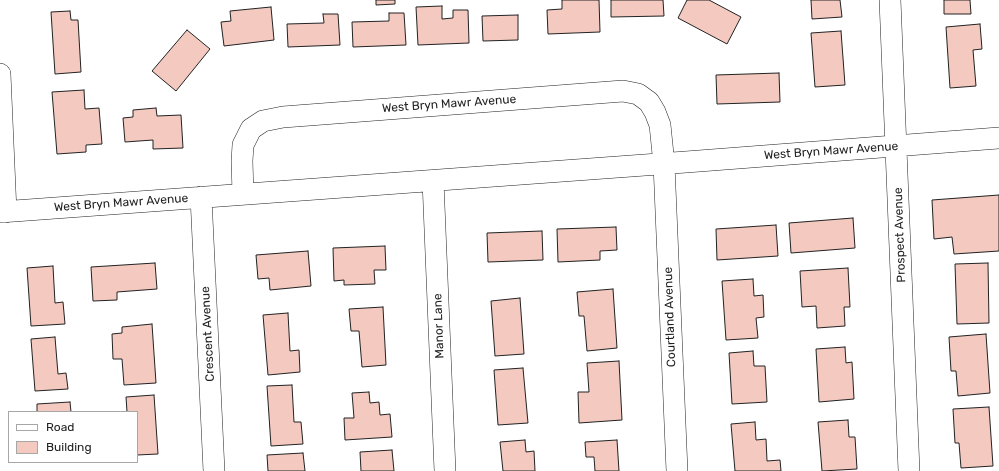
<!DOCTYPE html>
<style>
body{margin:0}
#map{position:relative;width:999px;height:471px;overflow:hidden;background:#fff;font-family:Rubik,sans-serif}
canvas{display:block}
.legend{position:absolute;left:8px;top:411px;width:130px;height:52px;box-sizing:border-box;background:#fff;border:1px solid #a7a7a7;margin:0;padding:5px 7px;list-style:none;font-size:12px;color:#222}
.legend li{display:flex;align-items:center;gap:8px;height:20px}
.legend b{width:20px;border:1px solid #a7a7a7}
</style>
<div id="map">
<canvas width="999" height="471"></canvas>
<ul class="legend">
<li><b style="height:5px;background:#fff"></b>Road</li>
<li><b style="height:11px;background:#f3c9c0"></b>Building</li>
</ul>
</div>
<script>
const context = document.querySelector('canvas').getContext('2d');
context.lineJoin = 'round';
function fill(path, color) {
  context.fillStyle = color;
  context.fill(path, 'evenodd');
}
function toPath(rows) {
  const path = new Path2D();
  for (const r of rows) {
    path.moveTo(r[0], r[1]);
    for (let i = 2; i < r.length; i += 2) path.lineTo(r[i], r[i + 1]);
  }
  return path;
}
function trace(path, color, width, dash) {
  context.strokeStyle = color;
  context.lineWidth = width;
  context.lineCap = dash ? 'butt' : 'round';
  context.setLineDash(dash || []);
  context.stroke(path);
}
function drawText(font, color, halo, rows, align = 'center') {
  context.font = font + ' Rubik,sans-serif';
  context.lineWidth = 3;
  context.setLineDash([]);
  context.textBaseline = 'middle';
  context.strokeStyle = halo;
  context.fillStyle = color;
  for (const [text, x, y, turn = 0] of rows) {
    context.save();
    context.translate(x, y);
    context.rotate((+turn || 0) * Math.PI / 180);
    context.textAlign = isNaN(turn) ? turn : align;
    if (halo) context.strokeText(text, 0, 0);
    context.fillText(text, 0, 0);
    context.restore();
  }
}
const building = toPath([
 [376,0,395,0,395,4,376,5,376,0],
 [562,0,599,0,600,32,548,34,547,10,562,9,562,0],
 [611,0,663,0,664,16,611,17,611,0],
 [687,0,709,0,741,17,727,44,678,18,687,0],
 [811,0,840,0,842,17,812,19,811,0],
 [944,0,970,0,971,14,944,14,944,0],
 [442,6,442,19,453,18,453,10,468,10,469,43,418,45,416,7,442,6],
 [271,7,274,40,224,46,221,22,231,21,230,11,271,7],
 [70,11,71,20,78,20,81,72,55,74,51,12,70,11],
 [389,13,404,13,406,45,353,47,352,22,389,21,389,13],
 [323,14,338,14,340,45,288,47,287,24,324,23,323,14],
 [518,15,518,40,483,41,482,16,518,15],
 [980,24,982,49,973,50,976,86,950,88,946,27,980,24],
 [187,30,210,49,176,91,152,71,187,30],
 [841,31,845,85,815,87,811,33,841,31],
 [779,73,780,102,717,104,716,75,779,73],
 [84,90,85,109,99,108,102,144,86,145,86,152,57,154,52,92,84,90],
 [156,108,157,116,181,115,183,148,153,149,153,140,125,142,123,118,133,117,133,110,156,108],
 [999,195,999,251,954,254,952,237,934,239,932,200,999,195],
 [853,218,855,248,791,253,789,223,853,218],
 [776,225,778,256,717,260,716,229,776,225],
 [616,227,617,250,600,251,600,260,558,262,557,229,616,227],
 [542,231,543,260,488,262,487,233,542,231],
 [385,246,386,270,374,270,375,284,344,285,344,280,334,281,333,248,385,246],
 [308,251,311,286,270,290,269,278,258,279,256,255,308,251],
 [155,263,157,289,117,292,117,300,93,301,91,267,155,263],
 [988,263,989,323,957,324,955,264,988,263],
 [53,266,55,303,63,302,65,324,31,326,27,268,53,266],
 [848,268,850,307,844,307,845,326,817,328,816,306,802,307,800,271,848,268],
 [753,279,754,296,763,295,764,317,756,318,758,338,726,340,722,281,753,279],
 [613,289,617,348,587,351,584,316,579,316,577,292,613,289],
 [520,298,524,354,495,356,491,301,520,298],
 [383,307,386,365,362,367,359,331,351,331,349,309,383,307],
 [288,313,290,351,299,350,300,372,268,375,263,315,288,313],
 [152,324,156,383,124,385,122,359,113,359,112,334,122,333,122,327,152,324],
 [986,334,990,393,958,396,956,371,951,371,949,337,986,334],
 [55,337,58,374,66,373,68,389,35,391,31,339,55,337],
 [845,347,846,363,852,362,854,399,819,402,816,349,845,347],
 [753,351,754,366,765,366,767,402,732,404,729,353,753,351],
 [619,361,622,420,579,423,578,392,589,392,587,363,619,361],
 [523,368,528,423,498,425,494,370,523,368],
 [292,385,294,422,301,422,303,444,271,446,267,386,292,385],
 [369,392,370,403,379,402,380,415,390,414,392,437,345,440,344,418,354,418,352,393,369,392],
 [154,395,158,454,137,455,137,412,127,412,126,397,154,395],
 [70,402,71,412,37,412,37,404,70,402],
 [989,407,993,466,961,468,959,443,955,443,953,409,989,407],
 [848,420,849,437,855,437,857,469,822,471,818,422,848,420],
 [755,422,756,440,766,439,767,461,780,460,781,471,735,471,731,424,755,422],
 [525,440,526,452,534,451,535,471,503,471,500,442,525,440],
 [617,440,619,471,595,471,594,457,586,457,585,442,617,440],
 [392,450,394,471,361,471,360,452,392,450],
 [303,453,305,471,268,471,267,455,303,453]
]);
fill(building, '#f3c9c0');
trace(building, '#222', 1);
const minor = toPath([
 [890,0,909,471],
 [0,74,6,212],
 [433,181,445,471],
 [243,194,242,161,243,145,251,129,263,121,283,117,623,91,638,94,649,102,655,112,660,125,664,164,677,471],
 [201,197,214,471],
 [0,212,686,162,999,138]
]);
trace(minor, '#222', 22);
trace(minor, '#fff', 21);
drawText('12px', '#222', '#fff', [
 ["West Bryn Mawr Avenue",449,104,-4],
 ["West Bryn Mawr Avenue",831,151,-4],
 ["West Bryn Mawr Avenue",121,203,-4],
 ["Prospect Avenue",900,235,-92],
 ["Courtland Avenue",670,317,-92],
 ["Manor Lane",439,326,-92],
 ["Crescent Avenue",208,334,-93]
]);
</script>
